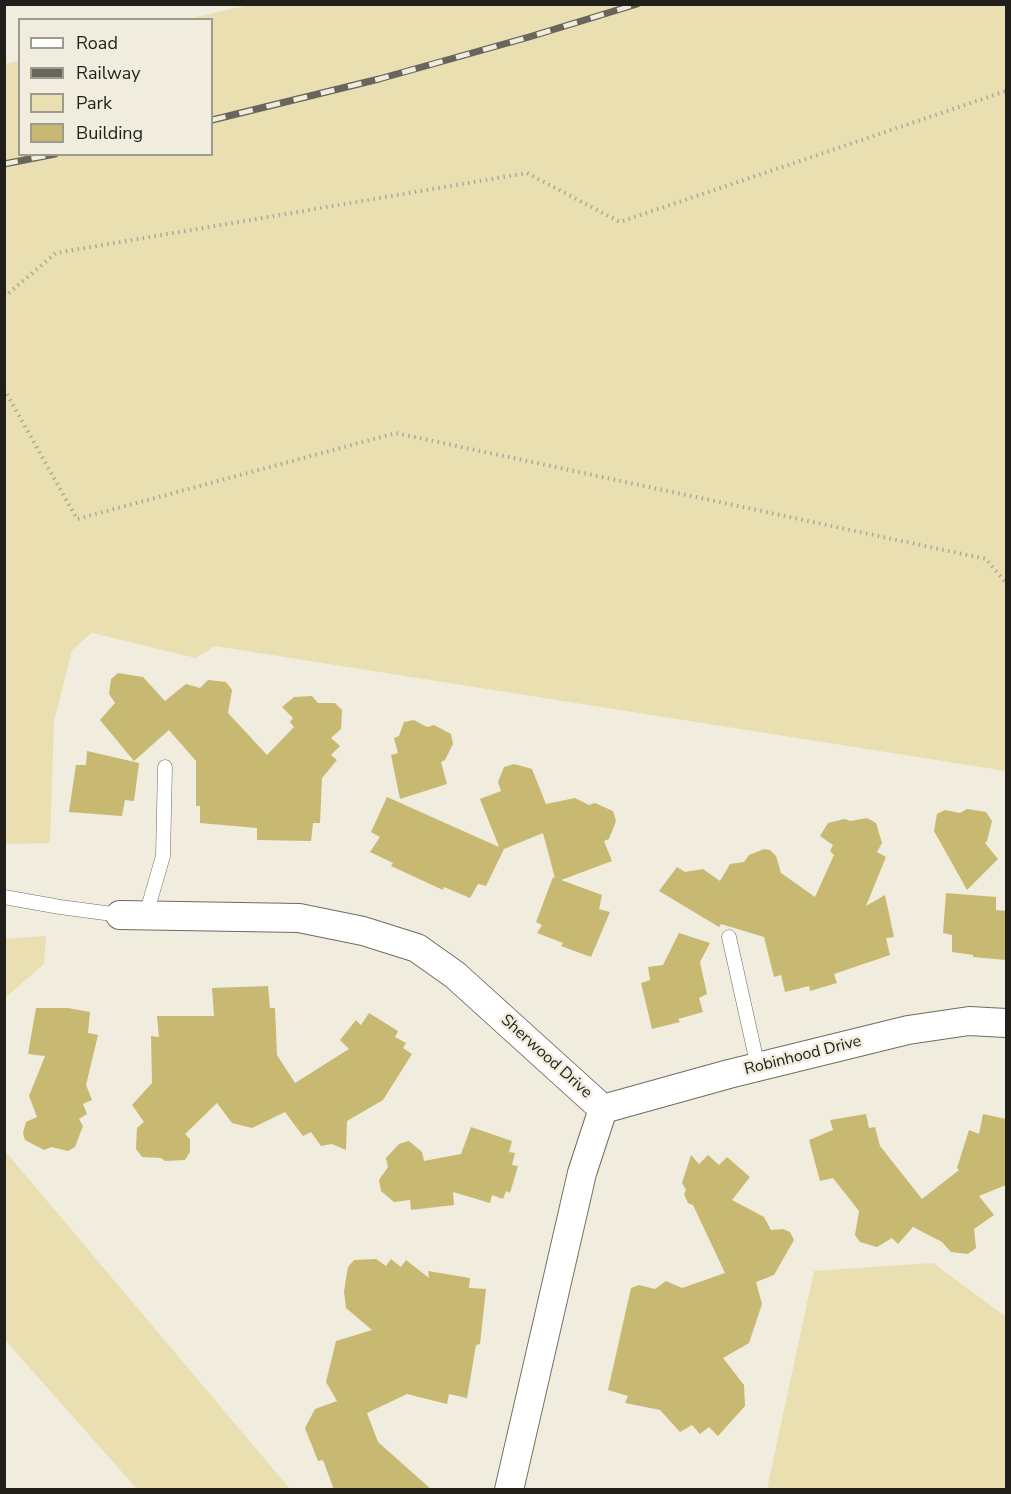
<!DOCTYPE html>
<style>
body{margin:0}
#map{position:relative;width:1011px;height:1494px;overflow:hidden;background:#f0edde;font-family:"Nunito Sans",sans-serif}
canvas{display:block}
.frame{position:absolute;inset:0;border:6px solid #201f19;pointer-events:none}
.legend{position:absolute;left:18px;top:18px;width:195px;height:138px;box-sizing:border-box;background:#f0edde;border:2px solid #9d9b8f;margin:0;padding:8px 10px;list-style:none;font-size:18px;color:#201f19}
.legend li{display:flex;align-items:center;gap:12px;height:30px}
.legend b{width:30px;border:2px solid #9d9b8f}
</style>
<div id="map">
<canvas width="1011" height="1494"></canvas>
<div class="frame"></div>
<ul class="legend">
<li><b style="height:8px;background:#fff"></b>Road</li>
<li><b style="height:8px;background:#67655c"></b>Railway</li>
<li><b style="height:16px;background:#e9dfb1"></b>Park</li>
<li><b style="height:16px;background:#c7b872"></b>Building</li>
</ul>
</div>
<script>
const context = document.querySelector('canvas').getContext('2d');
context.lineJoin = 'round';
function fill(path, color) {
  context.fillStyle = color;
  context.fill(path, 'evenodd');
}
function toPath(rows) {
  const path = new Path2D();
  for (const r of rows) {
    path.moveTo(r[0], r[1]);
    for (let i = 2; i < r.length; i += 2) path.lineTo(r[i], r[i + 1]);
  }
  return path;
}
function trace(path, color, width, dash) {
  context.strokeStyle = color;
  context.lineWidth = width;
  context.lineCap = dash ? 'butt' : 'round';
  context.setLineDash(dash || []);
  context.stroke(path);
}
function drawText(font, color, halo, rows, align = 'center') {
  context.font = font + ' "Nunito Sans",sans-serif';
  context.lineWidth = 5;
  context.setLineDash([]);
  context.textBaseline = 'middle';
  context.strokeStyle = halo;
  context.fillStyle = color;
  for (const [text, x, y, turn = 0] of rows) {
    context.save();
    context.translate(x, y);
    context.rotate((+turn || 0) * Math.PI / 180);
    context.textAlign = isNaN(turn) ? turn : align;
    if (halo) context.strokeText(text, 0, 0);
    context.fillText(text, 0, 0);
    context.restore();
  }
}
fill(toPath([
 [249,5,1006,5,1006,771,215,646,196,658,92,633,72,650,54,721,50,843,5,844,5,64,19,61,20,154,212,154,212,20,188,19],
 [46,936,44,964,5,998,5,939],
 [5,1151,290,1489,137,1489,5,1340],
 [933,1263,1006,1317,1006,1489,767,1489,814,1271]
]), '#e9dfb1');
fill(toPath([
 [118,673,143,677,165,701,186,684,200,688,208,680,226,682,232,690,228,713,267,755,294,727,290,722,293,718,282,707,294,697,312,696,318,703,335,703,342,710,341,729,331,738,340,746,331,755,337,760,322,778,320,823,313,823,311,841,257,840,257,828,200,823,200,806,196,806,196,761,169,730,134,761,100,720,115,703,109,694,111,679],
 [414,720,427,727,434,725,451,734,453,744,445,760,441,762,447,784,400,799,391,755,398,753,394,738,399,736,404,722],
 [87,751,139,763,134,801,125,800,122,816,69,812,76,765,86,765],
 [514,764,532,769,546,804,575,798,589,805,595,803,613,811,616,821,609,839,604,841,612,861,561,880,602,895,599,909,610,912,591,957,561,946,563,943,537,933,542,925,536,922,553,877,555,878,543,833,504,849,486,886,478,884,470,898,444,887,443,890,391,866,393,863,370,852,380,837,371,832,387,797,499,847,480,799,501,791,498,782,504,767],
 [967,809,986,812,992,821,987,841,985,843,998,859,967,890,934,831,937,814,945,810,960,813],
 [867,818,876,823,882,843,877,852,886,857,866,906,885,895,894,937,886,938,890,955,834,974,837,983,810,991,809,986,785,992,781,975,774,977,764,937,721,924,719,927,659,891,677,867,685,872,703,869,720,881,730,864,744,862,749,855,764,849,770,850,776,856,781,873,815,897,834,855,830,851,833,845,820,836,828,823,844,819,851,821],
 [946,893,996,897,996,910,1006,911,1006,960,973,957,973,955,952,952,952,935,943,933],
 [679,933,710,943,700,962,707,994,699,998,703,1012,678,1019,680,1022,652,1029,641,983,650,980,648,967,663,965],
 [268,986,270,1008,275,1008,277,1055,295,1083,349,1049,340,1040,356,1020,361,1025,369,1013,398,1031,395,1037,406,1043,403,1048,412,1054,383,1100,347,1121,346,1150,332,1144,321,1146,311,1132,303,1136,285,1112,252,1128,232,1123,217,1103,185,1134,190,1139,190,1152,185,1160,165,1161,161,1158,142,1157,136,1149,137,1128,144,1122,132,1105,152,1083,151,1036,159,1037,157,1016,214,1016,212,988],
 [36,1008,68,1008,90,1012,88,1033,98,1035,86,1085,92,1100,83,1104,87,1114,79,1119,83,1126,75,1147,68,1151,51,1147,44,1150,25,1140,23,1133,26,1122,37,1117,29,1096,45,1056,28,1054],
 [866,1114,869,1128,875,1127,880,1146,922,1199,959,1170,957,1168,969,1130,979,1134,983,1114,1006,1119,1006,1185,979,1196,994,1215,974,1229,976,1248,968,1254,951,1252,942,1242,913,1227,898,1244,892,1238,877,1247,860,1242,855,1235,859,1211,833,1178,820,1181,809,1140,833,1130,830,1120],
 [471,1127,512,1141,509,1152,515,1153,512,1165,518,1166,510,1193,506,1191,503,1199,492,1195,490,1203,453,1192,454,1205,411,1210,410,1200,394,1202,381,1191,379,1180,388,1167,386,1158,399,1144,409,1141,422,1152,424,1161,461,1154],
 [691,1155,699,1164,708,1155,719,1165,727,1157,750,1177,732,1200,764,1217,771,1230,783,1229,790,1232,794,1240,774,1275,756,1282,762,1304,749,1343,723,1358,744,1385,745,1406,718,1436,709,1427,700,1434,692,1425,680,1432,660,1410,625,1403,628,1396,608,1390,631,1288,639,1285,655,1289,666,1281,682,1288,725,1273,693,1205,688,1203,684,1194,686,1190,682,1183],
 [376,1259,386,1266,391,1259,401,1267,406,1260,429,1278,428,1271,470,1278,469,1288,486,1289,480,1344,476,1345,467,1398,449,1394,447,1404,407,1394,367,1413,378,1442,432,1490,334,1490,323,1460,318,1461,305,1428,315,1409,337,1401,326,1382,336,1341,372,1330,346,1308,344,1291,348,1267,354,1260]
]), '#c7b872');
const lane = toPath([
 [4,897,60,907,120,915],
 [146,915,163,856,165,767],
 [729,937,758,1067]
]);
const street = toPath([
 [120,915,299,918,363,931,417,948,455,975,603,1109],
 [603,1109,729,1074,908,1030,969,1021,1006,1023],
 [509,1490,582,1173,603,1109]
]);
trace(lane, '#6f6c5f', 15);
trace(street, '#6f6c5f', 30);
trace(toPath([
 [4,297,56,253,527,173,620,222,1006,91],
 [4,389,77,519,396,433,986,559,1006,583]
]), '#aba89c', 4, [1.5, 4.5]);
trace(lane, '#fff', 14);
trace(street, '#fff', 28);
const rail = toPath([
 [212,120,379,79,529,37,637,4],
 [4,164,55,154]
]);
trace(rail, '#67655c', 7);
trace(rail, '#f0edde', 4.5, [14]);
drawText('16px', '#201f19', '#f0edde', [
 ["Robinhood Drive",803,1056,-14],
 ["Sherwood Drive",546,1057,42]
]);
</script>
